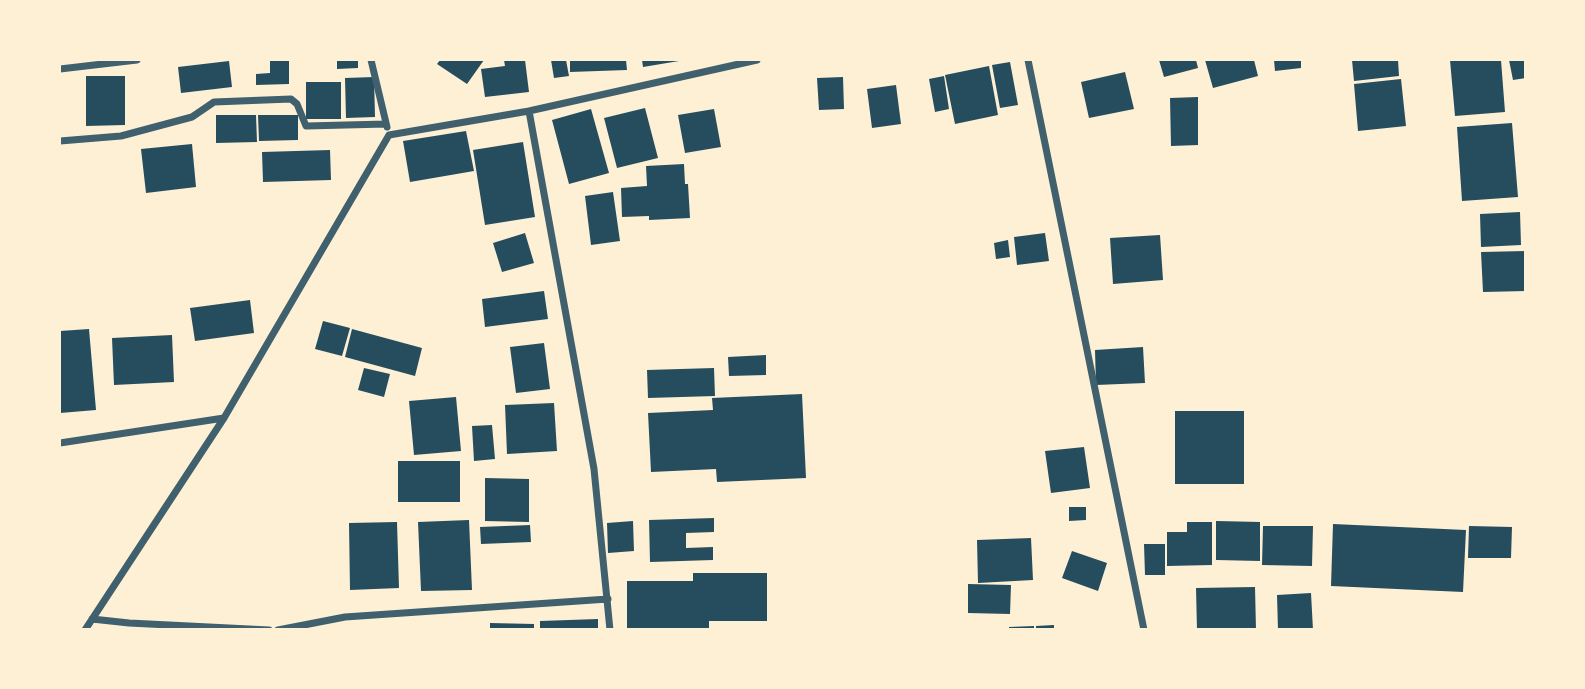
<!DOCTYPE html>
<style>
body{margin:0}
#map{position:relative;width:1585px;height:689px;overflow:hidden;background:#fdf0d5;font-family:Overpass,sans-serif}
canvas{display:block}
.frame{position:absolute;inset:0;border:61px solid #fdf0d5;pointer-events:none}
</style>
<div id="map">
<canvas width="1585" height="689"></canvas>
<div class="frame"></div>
</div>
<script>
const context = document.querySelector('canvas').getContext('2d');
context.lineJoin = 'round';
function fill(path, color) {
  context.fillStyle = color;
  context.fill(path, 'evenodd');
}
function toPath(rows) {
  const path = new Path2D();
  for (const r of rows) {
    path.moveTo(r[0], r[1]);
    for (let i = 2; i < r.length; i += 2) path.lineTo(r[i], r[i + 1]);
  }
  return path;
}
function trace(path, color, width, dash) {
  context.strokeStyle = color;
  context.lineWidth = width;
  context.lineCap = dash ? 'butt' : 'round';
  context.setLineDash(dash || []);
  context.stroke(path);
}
fill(toPath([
 [270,60,289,60,289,84,256,85,256,74,270,73],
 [337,60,358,60,358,68,337,69],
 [440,60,484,60,467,84,437,64],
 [504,60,525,60,529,92,485,97,481,69,505,66],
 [551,60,566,60,569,76,554,78],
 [570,60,626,60,627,70,570,72],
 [642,60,679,60,679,61,643,67],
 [1159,60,1196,60,1198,68,1164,77],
 [1205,60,1254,60,1258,76,1213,88],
 [1274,60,1301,60,1301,68,1275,71],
 [1352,60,1398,60,1399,76,1354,81],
 [1450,60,1501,60,1505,112,1455,116],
 [1509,60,1526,60,1526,78,1513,80],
 [229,61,232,87,181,93,178,67],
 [1010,62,1018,105,1000,108,992,65],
 [989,66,998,115,955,124,945,75],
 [1125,72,1134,109,1089,118,1081,82],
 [86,76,125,76,125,125,86,126],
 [944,76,949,109,935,112,929,79],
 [374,77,375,117,346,118,345,78],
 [843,77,844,109,819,110,817,78],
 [1401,79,1406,126,1358,131,1354,84],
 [306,82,341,82,341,119,306,119],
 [896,85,901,124,872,128,867,89],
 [1198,97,1198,145,1171,146,1170,98],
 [645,108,658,158,617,168,604,118],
 [591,109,609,173,569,184,552,120],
 [714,109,721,147,685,153,678,115],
 [216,115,256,115,257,142,216,143],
 [258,115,298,115,298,140,259,141],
 [1512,123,1518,197,1462,201,1457,127],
 [466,131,474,171,410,182,403,141],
 [523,142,535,217,485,225,473,150],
 [192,144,196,187,146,193,141,149],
 [330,150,331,180,263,182,262,152],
 [684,164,685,184,688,184,690,218,649,220,649,216,622,217,621,188,647,186,646,166],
 [613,192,620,241,591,245,585,196],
 [1520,212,1521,245,1481,247,1480,214],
 [525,233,534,263,502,272,493,243],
 [1045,233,1049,261,1017,265,1014,237],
 [1160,235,1163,280,1113,284,1110,238],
 [1008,240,1010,257,996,259,994,243],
 [1526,251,1526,291,1483,292,1481,252],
 [544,291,548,319,485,327,482,299],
 [250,300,254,333,195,341,190,308],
 [323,321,350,328,342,356,315,349],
 [89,329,96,410,60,413,60,331],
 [352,329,422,348,415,376,345,357],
 [172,335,174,382,114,385,112,338],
 [544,343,550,389,516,393,510,347],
 [1143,347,1145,383,1096,385,1095,350],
 [766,355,766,375,729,376,728,357],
 [364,368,390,374,384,397,358,390],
 [714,368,715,396,648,398,647,370],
 [802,394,806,478,717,482,716,469,651,472,648,413,713,410,712,398],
 [456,397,461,451,414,455,409,401],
 [554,403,557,451,507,454,505,405],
 [1175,411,1244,411,1244,484,1175,484],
 [492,425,495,459,474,461,472,426],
 [1084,447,1090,488,1051,493,1045,451],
 [398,461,460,461,460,502,398,502],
 [485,478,529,479,529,522,485,521],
 [1069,507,1086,507,1086,520,1069,521],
 [714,518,714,532,686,533,686,548,713,547,713,560,650,562,649,520],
 [469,520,472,590,421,591,418,522],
 [633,521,634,551,608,553,607,523],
 [1216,521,1260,522,1260,561,1216,560],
 [397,522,399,588,350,590,349,523],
 [1187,522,1212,522,1212,565,1167,566,1167,532,1187,532],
 [1333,524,1466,530,1463,592,1331,586],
 [530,525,531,542,481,544,480,527],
 [1263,526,1313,526,1312,566,1262,565],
 [1469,526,1512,527,1511,558,1468,558],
 [1031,538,1033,580,978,583,977,540],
 [1144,544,1165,544,1165,575,1145,575],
 [1072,551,1107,563,1098,591,1062,578],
 [693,573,767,573,767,621,709,621,709,630,627,630,627,581,693,581],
 [968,584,1011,585,1010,614,968,613],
 [1255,587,1256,630,1197,630,1196,588],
 [1311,593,1313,630,1278,630,1277,595],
 [598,619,598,630,540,630,540,621],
 [490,623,534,624,534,630,490,630],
 [1054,625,1054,630,1036,630,1036,626],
 [1034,626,1034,630,1009,630,1009,627]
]), '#264d5e');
trace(toPath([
 [371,60,387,127],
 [1028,60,1144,630],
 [60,69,137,60],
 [529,111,594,469,610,630],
 [60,141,121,136,192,117,214,102,291,99,297,104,306,126,386,124],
 [60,443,224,418],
 [92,619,129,623,269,630],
 [85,630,224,418,389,135,529,111,757,60],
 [278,630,345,617,608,599]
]), '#3f606c', 7);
</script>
